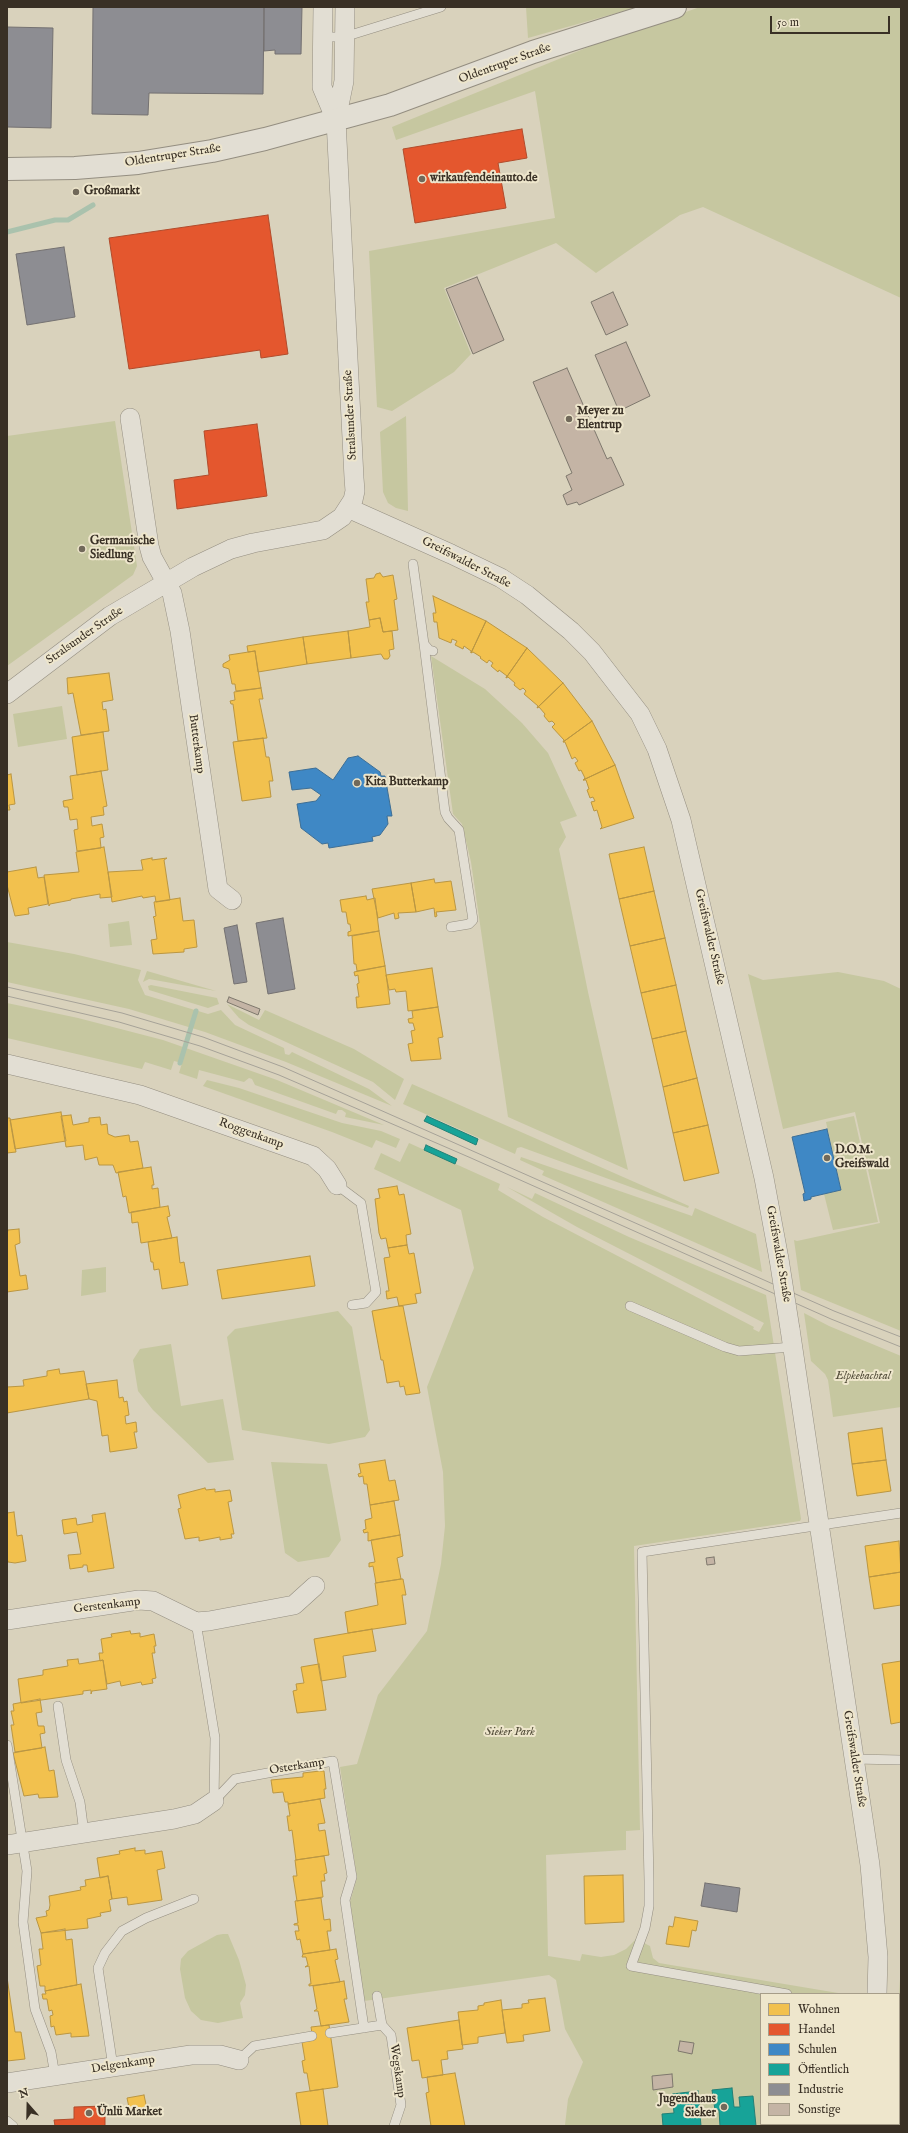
<!DOCTYPE html>
<meta charset="utf-8">
<style>
body{margin:0}
#map{position:relative;width:908px;height:2133px;overflow:hidden;background:#d9d2bc;font-family:"IM FELL English",serif}
canvas{display:block}
.frame{position:absolute;inset:0;border:8px solid #393025;pointer-events:none}
.legend{position:absolute;left:760px;top:1993px;width:140px;height:132px;box-sizing:border-box;background:#eee6cc;border:1px solid #a69d89;margin:0;padding:5px 7px;list-style:none;font-size:12px;color:#393025}
.legend li{display:flex;align-items:center;gap:8px;height:20px}
.legend b{width:20px;border:1px solid #a69d89}
.north{position:absolute;left:8px;top:2085px;width:40px;height:40px;-webkit-text-stroke:3px #eee6cc;paint-order:stroke;rotate:340deg;font-size:11px;font-weight:700;line-height:16px;text-align:center;color:#393025}
.north::after{content:'';display:block;margin:auto;width:14px;height:18px;background:#393025;clip-path:polygon(50% 0,100% 100%,50% 72%,0 100%)}
.scale{position:absolute;left:770px;top:16px;width:120px;height:18px;box-sizing:border-box;border:2px solid #393025;border-top:0;padding-left:5px;font-size:12px;line-height:14px;white-space:nowrap;color:#393025;-webkit-text-stroke:3px #eee6cc;paint-order:stroke}
</style>
<div id="map">
<canvas width="908" height="2133"></canvas>
<div class="frame"></div>
<ul class="legend">
<li><b style="height:11px;background:#f2c14e"></b>Wohnen</li>
<li><b style="height:11px;background:#e4572e"></b>Handel</li>
<li><b style="height:11px;background:#3f88c5"></b>Schulen</li>
<li><b style="height:11px;background:#17a398"></b>Öffentlich</li>
<li><b style="height:11px;background:#8d8d92"></b>Industrie</li>
<li><b style="height:11px;background:#c4b4a5"></b>Sonstige</li>
</ul>
<div class="north">N</div>
<div class="scale">50 m</div>
</div>
<script>
const context = document.querySelector('canvas').getContext('2d');
context.lineJoin = 'round';
function fill(path, color) {
  context.fillStyle = color;
  context.fill(path, 'evenodd');
}
function toPath(rows) {
  const path = new Path2D();
  for (const r of rows) {
    path.moveTo(r[0], r[1]);
    for (let i = 2; i < r.length; i += 2) path.lineTo(r[i], r[i + 1]);
  }
  return path;
}
function trace(path, color, width, dash) {
  context.strokeStyle = color;
  context.lineWidth = width;
  context.lineCap = dash ? 'butt' : 'round';
  context.setLineDash(dash || []);
  context.stroke(path);
}
function drawText(font, color, halo, rows, align = 'center') {
  context.font = font + ' "IM FELL English",serif';
  context.lineWidth = 4;
  context.setLineDash([]);
  context.textBaseline = 'middle';
  context.strokeStyle = halo;
  context.fillStyle = color;
  for (const [text, x, y, turn = 0] of rows) {
    context.save();
    context.translate(x, y);
    context.rotate((+turn || 0) * Math.PI / 180);
    context.textAlign = isNaN(turn) ? turn : align;
    if (halo) context.strokeText(text, 0, 0);
    context.fillText(text, 0, 0);
    context.restore();
  }
}
fill(toPath([
 [526,7,638,7,528,38],
 [700,7,901,7,901,298,703,207,680,215,596,273,556,243,444,288,471,354,454,372,392,411,377,407,369,251,555,218,535,91,396,140,392,127,603,41],
 [406,416,408,511,396,508,388,503,383,492,380,432],
 [115,421,137,566,133,575,7,666,7,436],
 [431,656,485,689,522,723,548,753,577,816,560,822,566,837,559,849,588,992,628,1170,508,1117,471,862,462,824,453,814],
 [62,706,67,739,18,747,13,714],
 [129,921,132,945,110,947,108,924],
 [7,942,74,954,141,970,138,980,145,995,208,1014,221,1010,235,1025,284,1048,285,1054,289,1055,292,1052,369,1089,392,1106,286,1062,205,1032,129,1009,7,982],
 [147,971,216,991,149,979,143,982],
 [838,972,884,981,901,989,901,1331,801,1290,794,1240,797,1241,880,1223,855,1112,783,1129,748,974,763,980],
 [151,985,217,998,219,1004,208,1008,149,990,148,986],
 [7,1003,78,1018,163,1040,277,1080,384,1125,345,1117,346,1113,342,1110,338,1110,336,1114,255,1085,252,1079,249,1078,244,1082,199,1070,197,1079,179,1073,182,1063,174,1061,171,1070,145,1062,142,1069,7,1038],
 [227,1004,259,1020,265,1010,354,1049,404,1079,395,1100,373,1082,249,1025,239,1018],
 [207,1080,239,1088,342,1123,381,1131,400,1139,396,1148,376,1140,372,1148,332,1132,203,1086],
 [412,1084,689,1206,688,1208,521,1147,517,1148,515,1154,403,1104],
 [854,1116,878,1222,833,1230,824,1194,841,1189,826,1122],
 [409,1143,500,1184,498,1190,543,1217,754,1327,753,1329,759,1332,764,1323,577,1227,507,1187,532,1199,535,1193,629,1237,766,1295,801,1519,800,1521,634,1546,640,1830,626,1831,626,1850,546,1855,548,1956,580,1961,582,1954,601,1957,614,1955,626,1949,636,1939,650,1946,653,1958,659,1963,844,1994,761,1994,761,2124,824,2124,823,2126,565,2125,568,2099,583,2062,565,2029,556,1980,549,1975,364,2001,350,1902,357,1878,340,1767,357,1764,378,1695,427,1631,441,1564,445,1526,443,1472,427,1387,474,1268,461,1210,374,1169,381,1153,400,1162],
 [521,1157,692,1216,695,1208,756,1234,762,1272,542,1175,544,1171,520,1160],
 [106,1267,106,1292,81,1296,82,1270],
 [338,1311,352,1327,370,1430,365,1437,329,1444,242,1430,227,1337,235,1329],
 [804,1313,829,1326,901,1356,901,1407,833,1417,828,1380,825,1374,811,1361],
 [171,1344,181,1406,223,1399,234,1460,208,1463,153,1410,138,1391,133,1360,140,1349],
 [271,1462,327,1464,341,1540,329,1557,298,1562,285,1553],
 [223,1934,228,1934,239,1960,246,1985,245,1995,240,2003,243,2018,218,2023,201,2020,191,2011,185,1998,180,1969,181,1959,188,1951,217,1935],
 [901,1964,901,2126,860,2126,861,2124,899,2124,899,1994]
]), '#c6c7a0');
const homes = toPath([
 [380,573,383,577,393,575,397,599,394,600,398,630,383,632,380,618,369,620,366,602,369,602,366,579,374,578,376,574,380,573],
 [433,596,486,621,471,653,471,651,464,646,463,649,455,645,457,641,452,639,451,643,439,638,437,622,434,622,433,613,436,613,433,596],
 [380,618,383,632,392,631,394,649,389,650,390,656,388,659,384,659,381,654,351,658,348,631,370,627,369,620,380,618],
 [486,621,527,648,506,678,507,676,499,670,498,672,491,666,493,663,489,660,487,663,480,658,481,657,473,652,471,653,486,621],
 [348,631,351,658,307,664,303,637,348,631],
 [303,637,307,664,258,672,255,651,248,652,247,646,303,637],
 [527,648,563,683,537,708,538,706,524,694,526,691,523,688,520,690,514,685,515,683,508,677,506,678,527,648],
 [255,651,261,688,236,691,235,684,232,684,229,669,223,667,223,664,230,660,229,655,255,651],
 [109,673,113,700,102,702,103,710,106,709,109,731,81,735,73,693,68,694,67,678,109,673],
 [563,683,592,721,563,742,564,740,552,727,555,724,552,721,549,722,544,716,545,714,539,707,537,708,563,683],
 [261,688,263,699,259,699,267,738,238,741,233,704,231,704,230,701,235,700,234,692,261,688],
 [592,721,615,765,583,780,585,778,581,770,579,771,575,763,578,761,575,757,572,759,565,742,563,742,592,721],
 [103,732,108,770,77,775,72,737,103,732],
 [263,738,266,757,269,757,273,781,269,781,271,797,242,801,233,742,263,738],
 [615,765,634,818,600,829,602,827,597,810,594,811,591,802,595,801,593,797,590,798,587,790,589,789,586,780,583,780,615,765],
 [101,771,107,806,103,807,104,815,91,817,92,826,102,824,104,837,100,838,101,848,77,851,74,830,78,829,77,819,70,820,68,807,64,807,63,801,73,799,70,776,101,771],
 [11,774,15,804,9,805,10,810,7,810,7,775,11,774],
 [104,847,112,897,100,898,100,894,71,899,71,900,50,904,49,906,44,875,79,872,76,852,104,847],
 [644,847,654,891,619,899,609,854,644,847],
 [152,858,152,860,167,858,164,860,170,900,156,902,155,896,143,898,142,896,112,902,108,872,143,870,141,860,152,858],
 [36,867,38,878,44,877,48,904,28,908,29,914,15,916,7,885,7,872,36,867],
 [434,879,435,883,451,881,456,910,436,912,437,916,435,917,434,908,416,912,411,883,434,879],
 [411,883,416,912,398,913,399,918,395,919,394,913,378,918,372,889,411,883],
 [654,891,665,938,630,946,619,899,654,891],
 [366,896,367,900,375,898,379,931,348,936,348,932,351,931,350,924,348,924,346,912,342,912,340,900,366,896],
 [180,898,183,921,194,920,197,947,184,949,184,952,153,954,151,940,157,939,154,918,153,917,156,916,154,902,180,898],
 [379,931,385,966,357,971,356,964,354,964,352,936,379,931],
 [665,938,676,985,641,993,630,946,665,938],
 [385,966,390,1004,357,1008,356,997,359,997,357,984,359,983,358,975,355,976,354,972,385,966],
 [432,968,438,1007,408,1011,406,991,396,992,395,989,389,990,386,975,432,968],
 [676,985,686,1031,652,1039,641,993,676,985],
 [438,1007,443,1037,438,1038,441,1059,411,1061,408,1044,413,1043,411,1031,415,1030,413,1023,409,1023,408,1019,413,1018,412,1011,438,1007],
 [686,1031,697,1078,663,1087,652,1039,686,1031],
 [697,1078,708,1125,673,1133,663,1087,697,1078],
 [61,1112,66,1141,15,1149,10,1120,61,1112],
 [71,1115,73,1125,89,1122,89,1118,100,1117,101,1125,107,1124,108,1134,115,1137,129,1135,130,1142,138,1141,143,1168,116,1173,113,1165,99,1165,97,1157,85,1160,83,1145,66,1147,61,1116,71,1115],
 [7,1118,10,1118,16,1152,7,1153,7,1118],
 [708,1125,719,1173,684,1181,673,1133,708,1125],
 [151,1167,154,1185,152,1185,152,1189,158,1188,160,1207,129,1213,126,1196,123,1197,118,1172,151,1167],
 [397,1186,399,1195,404,1194,411,1234,406,1235,407,1245,388,1248,386,1238,381,1239,379,1233,375,1199,380,1198,378,1189,397,1186],
 [168,1206,170,1216,167,1217,172,1238,141,1243,138,1222,132,1223,131,1212,168,1206],
 [19,1229,20,1243,15,1245,20,1276,26,1275,28,1289,7,1292,7,1234,8,1230,19,1229],
 [177,1237,180,1263,184,1262,188,1285,162,1289,159,1269,154,1270,153,1262,151,1262,148,1242,177,1237],
 [407,1245,409,1254,414,1253,421,1293,415,1294,417,1303,399,1306,397,1297,387,1299,386,1291,389,1291,384,1258,390,1257,388,1248,407,1245],
 [310,1256,315,1286,222,1299,217,1270,310,1256],
 [399,1306,403,1306,420,1393,406,1395,404,1386,400,1387,399,1381,387,1383,383,1360,381,1360,372,1311,399,1306],
 [59,1369,60,1374,84,1371,89,1399,7,1413,7,1387,24,1386,23,1380,47,1376,47,1371,59,1369],
 [117,1380,119,1398,123,1397,124,1402,127,1401,129,1415,125,1416,126,1424,136,1422,137,1432,134,1432,137,1448,110,1452,108,1435,102,1436,97,1401,89,1399,86,1384,117,1380],
 [882,1428,886,1460,852,1464,848,1433,882,1428],
 [385,1460,389,1481,395,1480,399,1500,370,1505,367,1484,364,1484,363,1476,359,1477,358,1474,361,1473,359,1464,385,1460],
 [886,1460,891,1491,857,1496,852,1464,886,1460],
 [205,1488,206,1490,215,1489,215,1492,230,1490,232,1501,228,1502,234,1534,231,1534,232,1538,220,1540,220,1537,199,1541,199,1537,185,1539,178,1509,181,1508,178,1495,205,1488],
 [394,1501,400,1535,368,1541,368,1532,364,1533,363,1530,366,1529,365,1520,372,1518,370,1505,394,1501],
 [14,1512,17,1536,22,1535,26,1561,15,1563,8,1562,7,1558,7,1513,14,1512],
 [105,1513,114,1568,88,1572,87,1565,83,1565,83,1567,70,1569,68,1555,81,1554,77,1532,64,1534,62,1520,76,1518,77,1525,93,1522,92,1515,105,1513],
 [400,1535,403,1556,397,1558,401,1579,376,1583,373,1566,369,1567,369,1563,375,1562,371,1540,400,1535],
 [899,1541,901,1572,869,1577,865,1546,899,1541],
 [901,1572,901,1605,874,1609,869,1577,901,1572],
 [401,1579,403,1579,406,1595,402,1595,406,1624,348,1633,345,1612,378,1605,375,1583,401,1579],
 [372,1629,376,1651,343,1656,346,1677,321,1681,314,1639,372,1629],
 [130,1631,131,1634,140,1633,140,1637,154,1634,156,1646,154,1646,155,1653,152,1653,156,1678,152,1679,153,1683,142,1685,141,1682,121,1686,120,1681,107,1684,103,1660,100,1661,99,1653,103,1653,101,1639,112,1637,111,1634,130,1631],
 [78,1659,79,1664,103,1660,107,1689,92,1691,91,1694,91,1690,83,1691,83,1694,21,1703,18,1679,43,1675,43,1670,68,1666,67,1660,78,1659],
 [901,1661,901,1722,891,1724,882,1664,901,1661],
 [319,1664,326,1710,297,1713,293,1691,297,1690,296,1684,304,1683,301,1667,319,1664],
 [40,1699,42,1712,36,1713,38,1726,44,1726,45,1733,40,1734,42,1748,15,1752,11,1725,14,1725,11,1711,14,1711,13,1704,40,1699],
 [45,1747,49,1771,54,1770,58,1797,39,1798,38,1794,24,1796,13,1753,45,1747],
 [320,1771,324,1771,326,1789,324,1789,325,1798,288,1804,288,1802,285,1802,283,1792,273,1793,271,1780,303,1777,303,1773,320,1771],
 [320,1799,325,1823,318,1824,319,1831,325,1830,329,1855,296,1860,292,1830,289,1831,287,1816,290,1816,288,1804,320,1799],
 [135,1848,135,1851,145,1850,145,1854,162,1851,165,1868,157,1870,162,1900,128,1905,127,1897,112,1899,108,1876,100,1878,97,1858,120,1854,119,1851,135,1848],
 [324,1856,327,1873,324,1874,325,1881,321,1881,323,1897,297,1901,293,1876,297,1876,295,1860,324,1856],
 [623,1875,624,1922,585,1924,584,1876,623,1875],
 [108,1876,112,1899,109,1900,111,1911,100,1913,101,1916,87,1919,88,1928,41,1933,36,1918,47,1916,46,1911,49,1910,50,1905,49,1896,81,1890,80,1887,86,1886,85,1880,108,1876],
 [321,1898,324,1920,330,1919,331,1931,327,1931,330,1950,303,1954,300,1939,297,1940,295,1931,299,1931,298,1925,294,1925,294,1924,298,1923,295,1901,321,1898],
 [675,1917,698,1921,696,1931,692,1930,689,1947,666,1944,669,1926,673,1927,675,1917],
 [65,1929,66,1940,72,1939,77,1985,45,1991,45,1986,40,1986,37,1966,41,1965,39,1949,43,1949,41,1933,65,1929],
 [336,1949,338,1959,335,1960,340,1982,309,1986,309,1984,311,1984,309,1966,305,1967,308,1965,306,1957,302,1957,303,1954,336,1949],
 [7,1977,15,2032,21,2032,25,2059,7,2061,7,1977],
 [344,1981,347,1999,344,1999,349,2022,321,2026,318,2011,314,2011,317,2009,313,1986,344,1981],
 [81,1984,89,2036,71,2037,71,2033,56,2035,54,2026,51,2027,50,2016,53,2015,52,2010,49,2011,47,1999,43,1999,42,1994,46,1994,45,1991,81,1984],
 [545,1998,550,2031,523,2035,524,2041,507,2043,502,2010,522,2008,522,2004,529,2003,528,2000,545,1998],
 [501,2000,505,2033,478,2037,478,2043,462,2045,458,2012,478,2010,478,2006,484,2005,484,2003,501,2000],
 [459,2020,463,2049,447,2051,448,2059,441,2060,443,2075,422,2078,419,2060,412,2061,407,2028,459,2020],
 [329,2025,338,2087,310,2091,307,2073,304,2073,302,2061,305,2060,302,2042,313,2040,311,2027,329,2025],
 [455,2073,465,2126,431,2126,426,2093,429,2092,427,2077,455,2073],
 [323,2089,328,2126,301,2126,296,2093,323,2089],
 [144,2095,147,2109,130,2112,127,2098,144,2095]
]);
fill(homes, '#f2c14e');
trace(homes, '#ba9642', 1);
const shops = toPath([
 [522,129,527,158,498,163,506,208,415,223,403,149,522,129],
 [268,215,288,354,261,358,260,350,129,369,109,238,268,215],
 [257,424,267,496,177,509,174,480,209,475,204,431,257,424],
 [105,2106,105,2126,55,2126,54,2120,74,2119,74,2107,105,2106]
]);
fill(shops, '#e4572e');
trace(shops, '#b14b2b', 1);
const schools = toPath([
 [358,756,380,772,381,776,385,776,392,816,387,816,388,824,380,835,372,837,373,841,329,848,328,843,322,844,301,828,297,804,316,801,321,795,311,788,292,790,289,772,316,768,333,780,348,758,358,756],
 [827,1129,841,1190,811,1197,811,1199,804,1201,803,1194,805,1193,792,1137,827,1129]
]);
fill(schools, '#3f88c5');
trace(schools, '#3d6e95', 1);
const public = toPath([
 [427,1116,478,1139,476,1145,424,1121,427,1116],
 [426,1145,457,1159,455,1164,424,1150,426,1145],
 [732,2088,734,2107,740,2107,739,2097,753,2096,756,2126,720,2126,719,2110,715,2110,712,2090,732,2088],
 [698,2091,701,2126,663,2126,662,2114,674,2113,672,2094,698,2091]
]);
fill(public, '#17a398');
trace(public, '#218076', 1);
const industry = toPath([
 [93,7,264,7,263,94,149,93,148,115,92,114,93,7],
 [264,7,302,7,301,54,275,54,275,50,264,51,264,7],
 [7,27,53,28,51,128,7,127,7,27],
 [64,247,75,317,27,325,16,254,64,247],
 [283,918,295,989,268,994,256,923,283,918],
 [237,925,247,982,234,984,224,928,237,925],
 [705,1883,740,1888,737,1912,701,1906,705,1883]
]);
fill(industry, '#8d8d92');
trace(industry, '#747171', 1);
trace(toPath([
 [7,232,55,220,68,220,93,205],
 [180,1063,196,1011],
 [899,2121,901,2110]
]), '#aac2ad', 5);
const building = toPath([
 [477,277,504,340,473,354,446,289,477,277],
 [613,292,628,325,606,335,591,302,613,292],
 [626,342,650,396,619,411,595,355,626,342],
 [567,368,607,459,611,457,624,485,579,505,577,502,567,505,563,495,572,490,566,476,572,473,533,382,567,368],
 [229,997,260,1009,258,1015,227,1002,229,997],
 [714,1557,715,1564,707,1565,706,1558,714,1557],
 [680,2041,694,2043,692,2054,678,2051,680,2041],
 [672,2074,673,2087,653,2090,652,2076,672,2074]
]);
fill(building, '#c4b4a5');
trace(building, '#7e786d', 1);
const service = toPath([
 [323,37,344,37,441,7],
 [413,564,424,644,429,650,433,651],
 [424,644,445,812,448,818,459,830,473,920,469,924,451,927],
 [337,1185,361,1203,376,1292,366,1303,352,1305],
 [630,1306,725,1347,739,1351,793,1347],
 [196,1622,215,1738,214,1801],
 [58,1706,66,1760,80,1802,84,1833],
 [7,1745,27,1871,23,1922,35,2009,51,2052,55,2076],
 [854,1759,901,1760],
 [214,1801,235,1779,333,1761,352,1877,345,1900,364,2028],
 [787,1994,631,1966,645,1928,649,1906,649,1881,642,1552,901,1513],
 [377,1996,382,2025,391,2035,401,2105,394,2126],
 [330,2033,382,2025],
 [239,2060,254,2046,312,2036],
 [113,2067,98,1968,105,1953,122,1931,146,1918,194,1899],
 [7,2121,13,2126]
]);
const minor = toPath([
 [323,7,322,87,336,120],
 [130,418,149,546,152,557,172,593,180,631,218,889,232,900],
 [348,508,451,554,501,578,527,595,571,631,592,652,640,714,657,749,681,820,764,1178,779,1259],
 [7,694,110,616,193,567,231,549,253,543,323,530,342,517,353,500,355,491,354,478,336,120,344,81,345,7],
 [7,1064,140,1095,313,1156,327,1169,337,1185],
 [790,1329,870,1865,878,1957,877,1994],
 [7,1620,139,1600,153,1601,196,1622,209,1621,294,1605,315,1586],
 [7,1845,174,1819,195,1814,214,1801],
 [7,2083,191,2055,220,2055,239,2060],
 [836,2126,837,2124]
]);
const tertiary = toPath([
 [7,169,75,168,138,163,212,151,265,139,390,105,533,52,675,7]
]);
trace(service, '#948e81', 10);
trace(minor, '#948e81', 20);
trace(tertiary, '#948e81', 24);
trace(service, '#e2ded3', 9);
trace(minor, '#e2ded3', 19);
trace(tertiary, '#e2ded3', 22);
trace(toPath([
 [7,987,122,1013,203,1037,283,1067,834,1311,901,1337],
 [7,996,119,1022,200,1046,279,1075,471,1158,831,1319,901,1347]
]), '#a6a298', 1);
const minorBridge = toPath([
 [779,1259,790,1329]
]);
trace(minorBridge, '#948e81', 20, []);
trace(minorBridge, '#e2ded3', 19);
for (const [x, y, r, color] of [
 [422,179,4,"#71695a"],
 [76,192,4,"#71695a"],
 [569,419,4,"#71695a"],
 [82,549,4,"#71695a"],
 [357,783,4,"#71695a"],
 [827,1158,4,"#71695a"],
 [724,2107,4,"#71695a"],
 [89,2113,4,"#71695a"]
]) {
  const dot = new Path2D();
  dot.arc(x, y, r, 0, 2 * Math.PI);
  context.fillStyle = color;
  context.fill(dot);
  trace(dot, '#eee6cc', 1.5);
}
drawText('12px', '#393025', '#eee6cc', [
 ["Oldentruper Straße",505,64,-20],
 ["Oldentruper Straße",173,156,-9],
 ["Stralsunder Straße",351,415,-93],
 ["Greifswalder Straße",466,563,27],
 ["Stralsunder Straße",85,636,-35],
 ["Butterkamp",196,744,82],
 ["Greifswalder Straße",709,937,77],
 ["Roggenkamp",251,1134,20],
 ["Greifswalder Straße",778,1254,80],
 ["Gerstenkamp",107,1606,-7],
 ["Greifswalder Straße",854,1759,81],
 ["Osterkamp",297,1767,-9],
 ["Delgenkamp",123,2065,-9],
 ["Wegskamp",397,2071,82]
]);
drawText('bold 12px', '#393025', '#eee6cc', [
 ["wirkaufendeinauto.de",430,179],
 ["Großmarkt",84,192],
 ["Meyer zu",577,412],
 ["Elentrup",577,426],
 ["Germanische",90,542],
 ["Siedlung",90,556],
 ["Kita Butterkamp",365,783],
 ["D.O.M.",835,1151],
 ["Greifswald",835,1165],
 ["Jugendhaus",716,2100,"right"],
 ["Sieker",716,2114,"right"],
 ["Ünlü Market",97,2113]
], 'left');
drawText('italic 12px', '#524c39', '#eee6cc', [
 ["Elpkebachtal",863,1377],
 ["Sieker Park",510,1733]
]);
</script>
